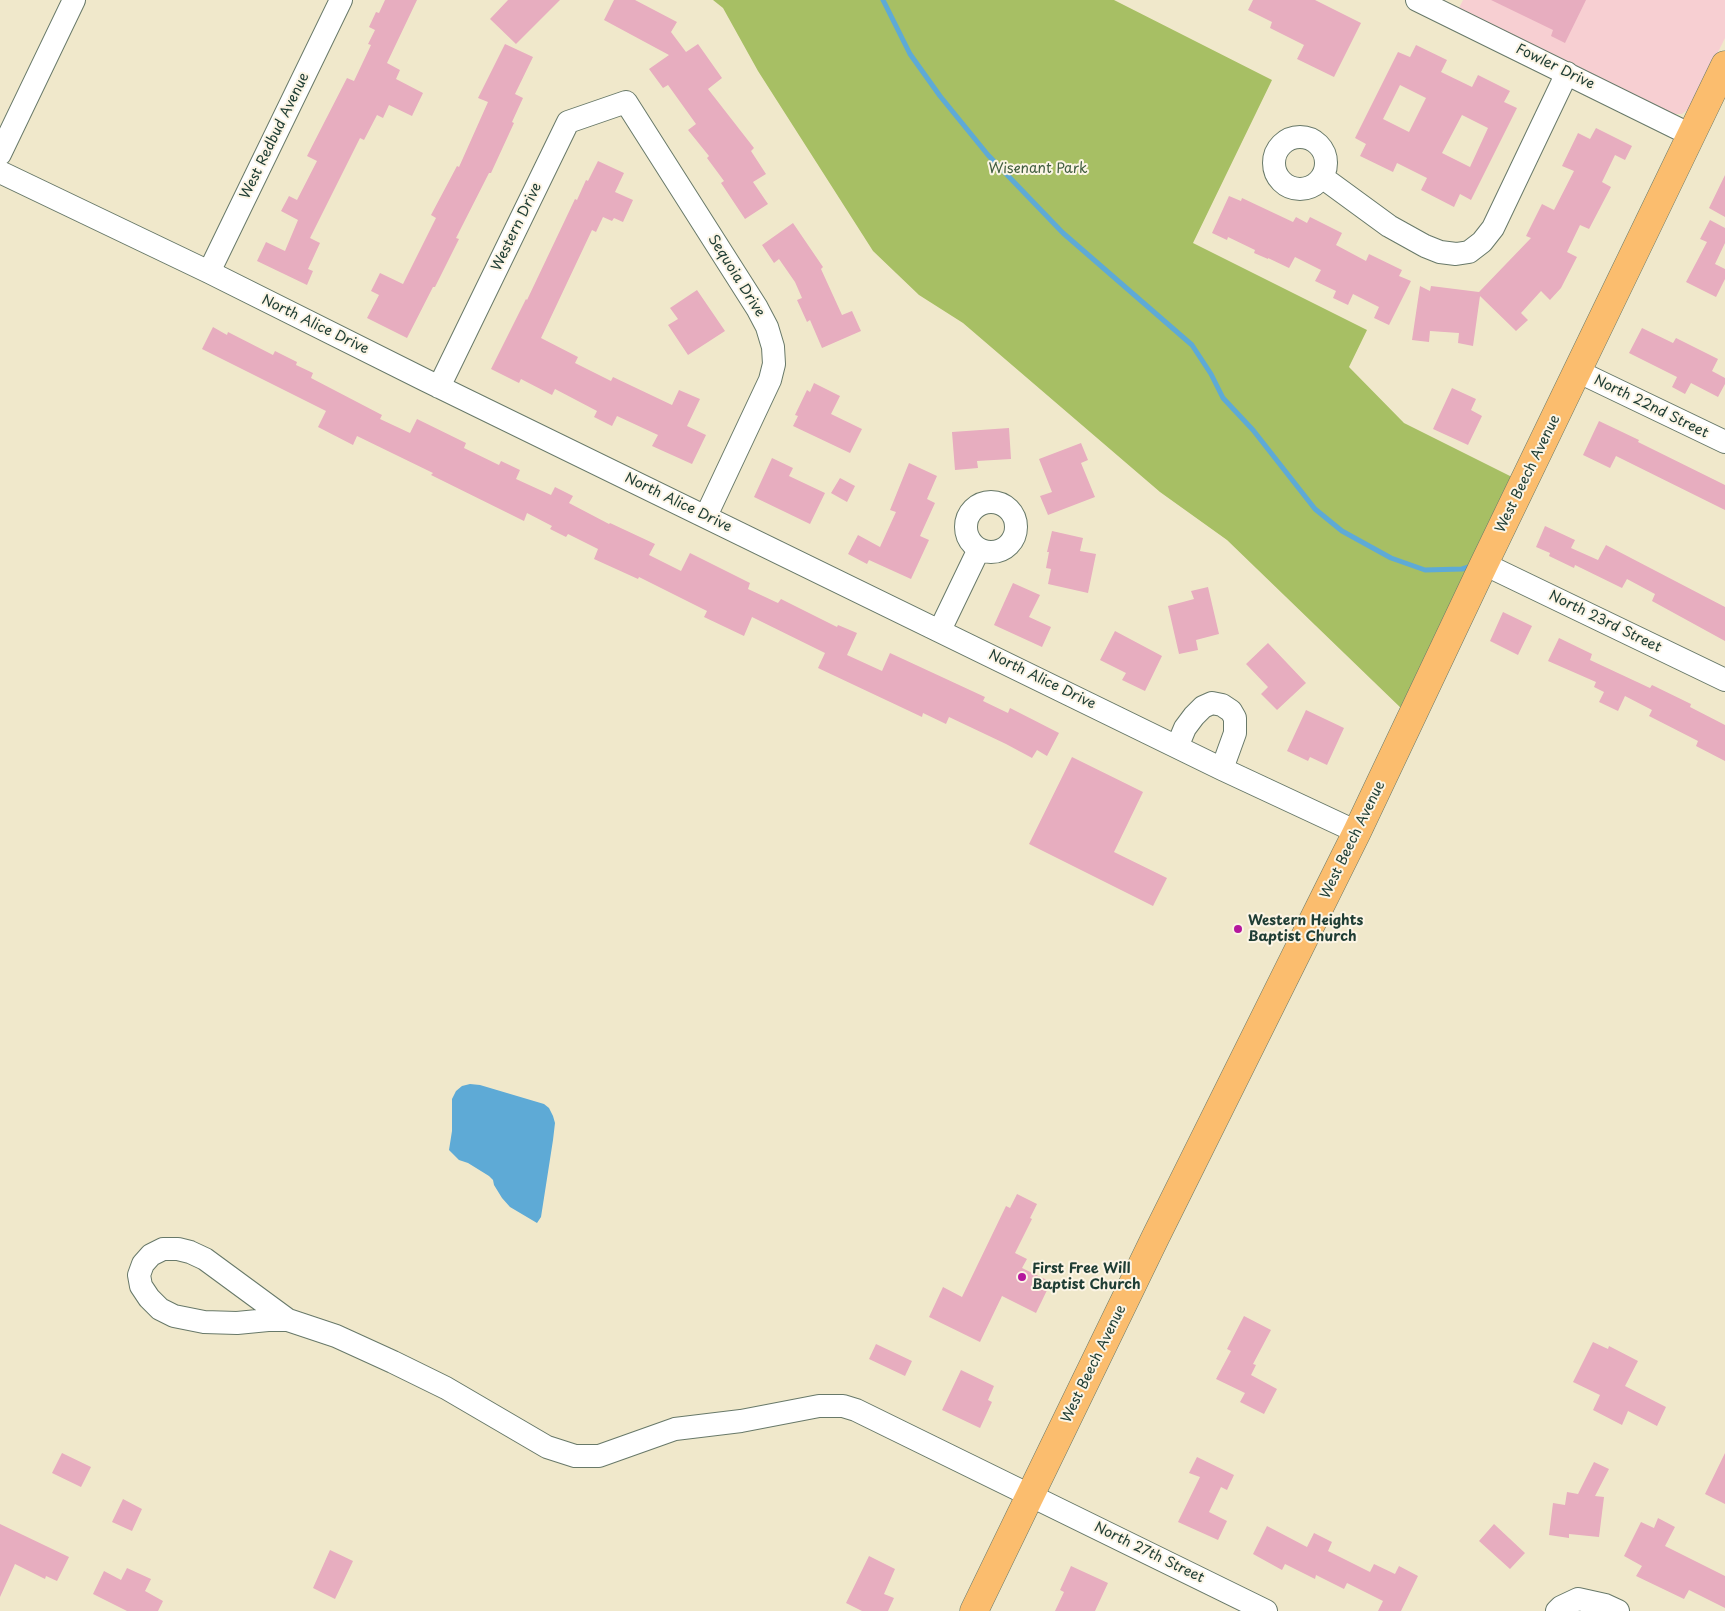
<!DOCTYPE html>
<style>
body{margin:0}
canvas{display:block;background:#f0e8cb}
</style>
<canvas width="1725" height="1611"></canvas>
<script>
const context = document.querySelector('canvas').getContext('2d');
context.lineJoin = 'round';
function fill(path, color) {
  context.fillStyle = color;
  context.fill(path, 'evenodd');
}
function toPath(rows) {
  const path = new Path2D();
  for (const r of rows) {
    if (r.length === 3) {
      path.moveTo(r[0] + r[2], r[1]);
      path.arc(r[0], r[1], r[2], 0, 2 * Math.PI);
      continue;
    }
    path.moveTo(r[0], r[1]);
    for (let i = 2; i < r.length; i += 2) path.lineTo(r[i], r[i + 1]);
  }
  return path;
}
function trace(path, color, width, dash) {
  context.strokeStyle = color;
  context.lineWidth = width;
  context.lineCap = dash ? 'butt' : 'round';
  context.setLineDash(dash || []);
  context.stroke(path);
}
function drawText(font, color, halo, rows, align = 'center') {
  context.font = font + ' "Playpen Sans",sans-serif';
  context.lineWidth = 4;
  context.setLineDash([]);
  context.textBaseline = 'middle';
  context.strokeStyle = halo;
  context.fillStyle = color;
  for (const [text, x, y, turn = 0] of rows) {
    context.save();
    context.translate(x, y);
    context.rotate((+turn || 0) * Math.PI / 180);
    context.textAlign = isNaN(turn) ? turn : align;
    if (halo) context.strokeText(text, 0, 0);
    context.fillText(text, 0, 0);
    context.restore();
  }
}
fill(toPath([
 [1463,0,1725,0,1725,38,1691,107,1682,114,1669,114,1457,12]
]), '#f7cfd2');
fill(toPath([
 [713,0,1114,0,1272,80,1193,243,1367,330,1349,367,1404,423,1516,479,1403,710,1227,540,1160,492,963,323,919,295,873,251,758,71,723,8]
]), '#a7bf64');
fill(toPath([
 [470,1084,480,1085,544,1104,549,1108,553,1116,555,1123,553,1140,541,1217,537,1223,510,1207,502,1198,494,1185,493,1180,489,1176,468,1163,459,1160,449,1150,452,1131,452,1099,456,1091,462,1086]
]), '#5eaad6');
trace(toPath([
 [883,0,910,54,940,96,988,155,1063,233,1192,345,1211,374,1223,398,1253,430,1315,509,1342,531,1391,558,1425,570,1462,569,1472,566]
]), '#5eaad6', 5);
fill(toPath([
 [385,0,417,0,387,63,400,70,396,79,423,93,412,116,389,105,383,118,377,115,364,140,360,138,310,238,320,243,308,269,313,271,307,285,257,261,266,242,285,251,298,220,281,211,289,196,297,200,317,161,307,156,347,78,354,81,371,45,368,44,375,30,369,27,376,12,379,13],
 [508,0,560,0,516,44,490,19],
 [614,0,635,0,677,22,671,32,686,52,698,44,722,78,708,89,754,148,751,151,766,174,753,182,768,204,745,219,721,183,724,181,707,158,709,156,688,130,696,124,668,85,663,88,649,69,669,55,604,20],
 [1253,0,1315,0,1361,23,1334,77,1297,59,1304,45,1270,28,1272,22,1248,10],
 [1491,0,1586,0,1565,43,1551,36,1553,30],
 [505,44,533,57,515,94,523,98,512,122,514,123,491,173,489,173,456,238,459,239,435,287,433,287,407,338,367,318,379,295,371,291,380,273,403,284,436,218,431,215,457,166,459,167,488,102,478,98],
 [1416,45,1447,60,1441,72,1472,87,1478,75,1510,91,1504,102,1517,108,1471,200,1460,194,1454,207,1421,190,1427,178,1397,163,1393,172,1360,156,1366,144,1355,138,1398,52,1410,57],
 [1400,85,1426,98,1409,132,1383,119],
 [1462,115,1488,128,1470,167,1442,153],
 [1596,128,1632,146,1625,160,1615,155,1602,182,1611,187,1589,229,1580,225,1567,252,1577,257,1561,288,1550,300,1541,291,1521,313,1528,320,1516,331,1480,296,1473,346,1458,343,1459,333,1430,331,1429,342,1412,340,1420,286,1430,291,1431,286,1479,292,1531,238,1526,236,1542,204,1554,210,1574,171,1562,166,1578,133,1590,139],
 [598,161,624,173,615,192,633,200,623,222,614,218,612,221,603,217,596,232,592,230,541,338,578,357,575,363,611,381,613,377,672,405,679,390,700,399,687,426,706,435,692,464,652,446,658,435,617,416,612,426,594,417,597,411,555,389,552,395,521,379,519,383,491,369,526,299,527,300,575,199,577,200,586,180,588,181],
 [1725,175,1725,217,1709,208],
 [1229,196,1241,201,1242,198,1293,222,1296,217,1307,223,1310,217,1342,233,1336,245,1366,261,1369,254,1402,270,1399,276,1411,281,1389,325,1374,318,1379,307,1353,294,1348,305,1333,298,1336,291,1315,281,1321,270,1295,257,1289,268,1268,258,1268,259,1254,253,1255,250,1228,237,1227,240,1212,233],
 [1710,220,1725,228,1725,243,1715,264,1725,269,1725,279,1716,297,1686,282,1707,242,1700,239],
 [793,223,823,267,821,269,842,315,852,311,861,331,822,348,810,320,807,322,797,300,802,298,795,282,779,259,774,263,762,245],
 [697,290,725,331,688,355,668,325,678,319,670,308],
 [213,327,227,335,228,332,273,355,275,351,297,362,296,365,313,373,311,378,382,415,380,419,410,433,417,419,466,443,464,448,499,465,501,461,520,470,516,479,551,495,555,487,573,496,569,503,609,524,610,523,655,544,649,555,681,571,690,553,750,583,748,589,778,603,781,599,837,627,838,625,857,633,847,655,882,671,890,653,985,697,983,701,1008,713,1010,708,1059,733,1047,756,1037,750,1032,758,1006,744,949,717,946,724,923,713,922,717,818,668,825,653,752,617,744,636,704,617,707,611,639,577,638,579,594,559,598,549,568,534,566,537,550,529,552,526,527,513,524,521,431,475,433,473,357,436,353,445,318,427,326,411,202,349],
 [1642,328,1673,343,1676,338,1718,359,1712,371,1725,378,1725,384,1718,397,1691,383,1685,394,1672,387,1677,377,1629,353],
 [814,383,840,396,831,414,862,429,850,453,793,426,798,416,795,415,807,390,810,392],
 [1452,388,1476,399,1471,410,1482,416,1468,445,1433,429],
 [1599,421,1639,440,1638,442,1725,485,1725,510,1616,456,1610,468,1583,455],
 [1009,428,1011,459,977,461,978,468,955,470,952,432],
 [1081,443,1088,460,1081,463,1095,497,1048,515,1040,496,1052,492,1039,459],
 [772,458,793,468,789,476,825,493,810,524,754,497],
 [909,463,937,476,927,499,935,503,920,536,929,540,911,579,869,560,867,564,848,554,858,535,880,547,896,512,890,510],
 [840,478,855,486,847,502,831,493],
 [1545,526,1575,540,1571,548,1598,560,1606,545,1725,607,1725,641,1652,601,1655,594,1627,579,1622,588,1575,565,1574,568,1549,556,1550,553,1536,547],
 [1052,531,1083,538,1080,551,1096,554,1088,593,1048,584,1051,569,1046,568,1049,552,1047,552],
 [1013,583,1040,595,1029,617,1051,627,1042,647,994,625],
 [1208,587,1219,634,1196,640,1198,650,1179,654,1168,606,1194,599,1191,591],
 [1503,612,1532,626,1518,655,1490,641],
 [1115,631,1162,656,1145,691,1122,680,1126,673,1100,660],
 [1559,638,1592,654,1590,660,1650,688,1652,685,1691,704,1690,707,1725,725,1725,761,1696,746,1698,741,1649,716,1652,710,1625,696,1618,711,1599,702,1604,692,1594,687,1596,682,1548,661],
 [1268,643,1306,683,1277,710,1261,694,1268,687,1246,664],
 [1306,710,1344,728,1327,765,1310,757,1308,761,1287,751],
 [1072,757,1143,792,1114,852,1167,878,1153,906,1029,844],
 [1017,1194,1037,1204,1030,1218,1032,1219,1015,1253,1027,1259,1022,1268,1051,1282,1036,1313,1002,1296,980,1342,929,1317,943,1287,962,1297,1006,1206,1010,1208],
 [1244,1316,1271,1330,1253,1364,1256,1365,1251,1375,1277,1389,1264,1414,1240,1402,1245,1393,1216,1379,1231,1351,1227,1349],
 [1593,1342,1608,1349,1609,1346,1638,1361,1625,1386,1666,1407,1657,1426,1628,1411,1622,1425,1593,1410,1600,1395,1573,1382],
 [876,1344,912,1361,905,1376,869,1359],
 [961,1370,994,1386,988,1400,992,1402,980,1428,942,1410],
 [62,1453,91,1467,81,1487,52,1473],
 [1725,1453,1725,1504,1705,1494],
 [1197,1457,1234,1475,1227,1490,1221,1487,1209,1512,1227,1521,1218,1540,1178,1522,1200,1477,1189,1473],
 [1594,1462,1609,1469,1595,1496,1604,1497,1599,1537,1569,1534,1569,1538,1549,1535,1553,1503,1565,1505,1567,1492,1578,1494],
 [123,1499,142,1509,132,1531,112,1522],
 [1658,1518,1675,1527,1665,1546,1725,1576,1725,1608,1689,1590,1684,1599,1636,1576,1642,1566,1624,1556,1641,1522,1654,1528],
 [0,1524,69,1557,57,1581,46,1576,45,1579,15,1564,0,1597],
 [1494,1524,1525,1553,1510,1569,1479,1541],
 [1267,1526,1307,1547,1314,1533,1332,1542,1328,1551,1370,1572,1374,1564,1395,1574,1399,1566,1418,1576,1401,1611,1378,1611,1383,1601,1347,1583,1344,1589,1316,1575,1315,1579,1285,1564,1282,1570,1253,1554],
 [330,1550,353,1561,335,1599,313,1588],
 [869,1556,895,1569,884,1594,894,1598,888,1611,862,1611,846,1603],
 [1071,1566,1108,1583,1095,1611,1055,1611,1064,1592,1060,1590],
 [127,1568,151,1579,145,1591,163,1601,158,1611,127,1611,93,1594,104,1571,121,1580]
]), '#e7adbf');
const minor = toPath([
 [1417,0,1691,135],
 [1300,163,26],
 [0,154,74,0],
 [0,172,209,272,425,380,1222,769,1357,832],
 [1322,177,1389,226,1425,246,1440,252,1456,254,1469,252,1482,242,1493,228,1567,73],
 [209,272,341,0],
 [1577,371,1725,442],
 [439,387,568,122,626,102,757,308,767,327,773,347,774,364,770,380,706,516],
 [991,527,25],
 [1484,564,1725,680],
 [940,630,979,549],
 [1177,747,1185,728,1194,716,1203,707,1212,703,1222,705,1231,711,1235,718,1235,733,1222,769],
 [288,1320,268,1320,237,1323,204,1322,174,1316,160,1309,149,1298,141,1286,139,1275,143,1264,151,1255,163,1249,178,1249,190,1252,205,1259,288,1320,336,1336,393,1362,446,1388,547,1447,575,1456,599,1456,675,1429,741,1421,819,1406,843,1406,856,1410,1266,1611],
 [1557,1611,1561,1607,1578,1599,1605,1605,1618,1611]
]);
const major = toPath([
 [974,1611,1156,1236,1357,832,1484,564,1725,65]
]);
trace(minor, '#687969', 24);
trace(major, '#687969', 29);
trace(minor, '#fff', 22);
trace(major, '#fbbd6e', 28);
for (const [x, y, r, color] of [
 [1238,929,5,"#b5179e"],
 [1022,1277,5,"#b5179e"]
]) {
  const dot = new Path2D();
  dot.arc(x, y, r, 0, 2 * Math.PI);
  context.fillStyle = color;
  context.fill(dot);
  trace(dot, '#fcf5e5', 2);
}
drawText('14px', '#1f3d34', '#fcf5e5', [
 ["Fowler Drive",1555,67,26],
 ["West Redbud Avenue",275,136,-64],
 ["Western Drive",517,227,-64],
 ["Sequoia Drive",736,276,58],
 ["North Alice Drive",315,325,26],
 ["North 22nd Street",1651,407,26],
 ["West Beech Avenue",1528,474,-64],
 ["North Alice Drive",678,503,26],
 ["North 23rd Street",1605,622,26],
 ["North Alice Drive",1042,680,26],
 ["West Beech Avenue",1353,840,-64],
 ["West Beech Avenue",1094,1364,-64],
 ["North 27th Street",1149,1553,26]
]);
drawText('14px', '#415e40', '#fcf5e5', [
 ["Wisenant Park",1038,169]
]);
drawText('bold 14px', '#1f3d34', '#fcf5e5', [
 ["Western Heights",1248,921],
 ["Baptist Church",1248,937],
 ["First Free Will",1032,1269],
 ["Baptist Church",1032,1285]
], 'left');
</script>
